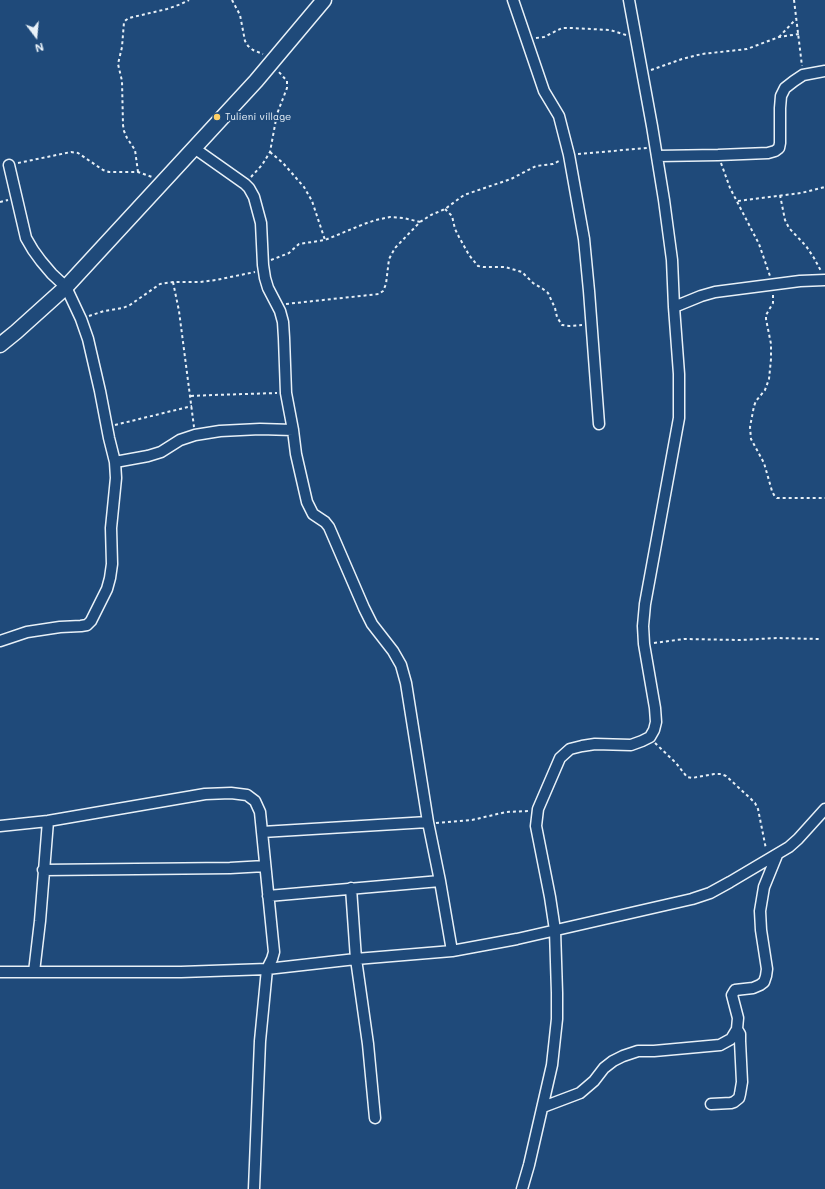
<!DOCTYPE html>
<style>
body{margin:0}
#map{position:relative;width:825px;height:1189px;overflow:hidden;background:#1f4a7a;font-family:Mali,sans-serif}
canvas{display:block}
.north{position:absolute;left:16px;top:16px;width:40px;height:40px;-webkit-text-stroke:3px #1f4a7a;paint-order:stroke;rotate:164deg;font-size:11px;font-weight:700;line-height:16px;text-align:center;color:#e8f1f8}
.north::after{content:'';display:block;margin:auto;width:14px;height:18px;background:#e8f1f8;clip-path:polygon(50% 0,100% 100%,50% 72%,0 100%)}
</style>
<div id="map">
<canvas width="825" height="1189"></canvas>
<div class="north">N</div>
</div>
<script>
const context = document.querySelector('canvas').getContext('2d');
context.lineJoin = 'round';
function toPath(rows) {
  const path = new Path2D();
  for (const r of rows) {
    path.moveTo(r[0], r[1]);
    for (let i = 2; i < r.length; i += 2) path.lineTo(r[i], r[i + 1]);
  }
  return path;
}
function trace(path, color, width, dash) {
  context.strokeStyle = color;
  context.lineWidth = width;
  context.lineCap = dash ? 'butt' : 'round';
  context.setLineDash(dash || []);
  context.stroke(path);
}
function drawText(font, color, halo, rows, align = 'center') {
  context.font = font + ' Mali,sans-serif';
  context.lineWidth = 4;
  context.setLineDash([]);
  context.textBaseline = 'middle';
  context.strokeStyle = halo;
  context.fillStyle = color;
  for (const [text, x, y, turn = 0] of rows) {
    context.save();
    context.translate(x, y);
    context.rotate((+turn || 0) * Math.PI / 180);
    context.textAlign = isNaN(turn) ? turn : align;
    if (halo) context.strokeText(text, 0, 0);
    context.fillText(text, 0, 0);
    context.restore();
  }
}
const street = toPath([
 [513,0,544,91,559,116,569,155,584,239,589,291,599,424],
 [194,148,245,184,249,188,254,197,261,223,263,265,265,278,268,288,280,311,283,322,284,338,286,393,293,430,296,454,307,502,313,514,325,522,329,527,364,608,372,624,393,651,401,665,406,683,428,822,440,881,452,951],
 [657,156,718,155,768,153,775,151,779,148,780,143,780,108,781,96,785,88,794,81,803,75,825,71],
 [674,307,701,296,715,292,800,281,825,280],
 [115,462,148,456,161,452,180,440,195,435,220,431,260,429,293,430],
 [0,641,27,632,60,627,81,626,87,625,91,621,107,589,110,578,112,564,111,528,116,478,115,462,109,438,100,391,88,339,81,319,66,287,52,274,41,261,33,250,26,238,9,165],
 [0,826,48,821,205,794,231,793,247,795,255,801,260,812,274,952,272,959,267,969,260,1041,254,1189],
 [262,832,428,822],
 [43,870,230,868,265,866],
 [351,888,356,959,368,1044,375,1118],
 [268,896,440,881],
 [0,972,181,972,267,969,356,959,452,951,517,939,692,899,710,893,730,882,789,847,798,839,825,809],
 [34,972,40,921,48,821],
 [711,1104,731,1103,734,1102,739,1098,740,1094,742,1082,740,1041,740,1034,737,1029],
 [543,1107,580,1093,594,1081,604,1068,613,1061,623,1056,638,1051,654,1051,720,1045,731,1039,737,1029,738,1018,732,995,735,990,753,988,760,985,764,982,766,976,767,969,761,930,760,911,764,887,777,855],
 [522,1189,529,1165,552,1065,557,1019,557,993,555,930,550,897,536,826,538,809,560,758,570,749,582,746,595,744,631,745,642,741,650,737,654,730,656,722,655,708,644,644,643,626,645,604,679,418,679,374,674,307,672,260,664,200,652,126,629,0]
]);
const secondary = toPath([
 [0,345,16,332,66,287,256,81,324,0]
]);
trace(street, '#e8f1f8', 13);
trace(secondary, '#e8f1f8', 17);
trace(toPath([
 [232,0,240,15,245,41,248,46,253,50,263,54],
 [794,0,802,66],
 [779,37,796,19],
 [536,38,544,37,562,28,571,28,610,30,626,35],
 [651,70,682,59,702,54,747,49,779,37,799,34],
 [270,152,283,163,304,187,312,201,325,240],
 [578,154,647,148],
 [18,163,71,152,78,153,103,170,109,172,138,172,152,177],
 [721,163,730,188,759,244,770,276],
 [138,172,135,150,127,138,124,131,123,125,122,81,118,64,122,47,124,22,126,20,129,18,167,9,181,4,189,0],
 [251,177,262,165,270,152,277,114,287,88,287,81,279,72],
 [780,195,785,220,789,228,806,246,814,258,821,271],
 [738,201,801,193,825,187],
 [0,202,8,200],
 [445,209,452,216,455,229,459,237,469,255,478,266,483,267,505,267,522,272,533,283,543,289,548,293,555,308,557,317,562,325,569,326,582,325],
 [271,260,289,253,299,244,325,240,364,224,376,220,390,217,404,218,420,222],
 [173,282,179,311,194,427],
 [773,295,773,303,766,315,766,319,771,344,771,359,769,379,765,390,756,401,754,406,750,427,751,439,764,463,772,491,774,495,777,498,825,498],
 [286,304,379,294,383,291,386,284,389,259,395,248,420,222,431,215,445,209,464,195,511,179,536,166,553,164,561,160],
 [89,316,104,311,123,308,130,305,160,284,173,282,200,282,216,280,255,272],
 [191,396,214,395,277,393],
 [115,425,192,406],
 [654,643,684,639,740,640,777,638,819,639],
 [655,743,676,763,687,777,692,778,714,774,721,774,726,776,750,798,755,803,758,809,766,849],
 [436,823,472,820,506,812,529,811]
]), '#e8f1f8', 2, [3, 3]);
trace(street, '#1f4a7a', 10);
trace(secondary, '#1f4a7a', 14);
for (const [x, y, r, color] of [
 [217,117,4,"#ffd166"]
]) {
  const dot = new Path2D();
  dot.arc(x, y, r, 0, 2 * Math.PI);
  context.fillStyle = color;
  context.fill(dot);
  trace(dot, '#1f4a7a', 1.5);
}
drawText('10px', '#e8f1f8', '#1f4a7a', [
 ["Tulieni village",225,117]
], 'left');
</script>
